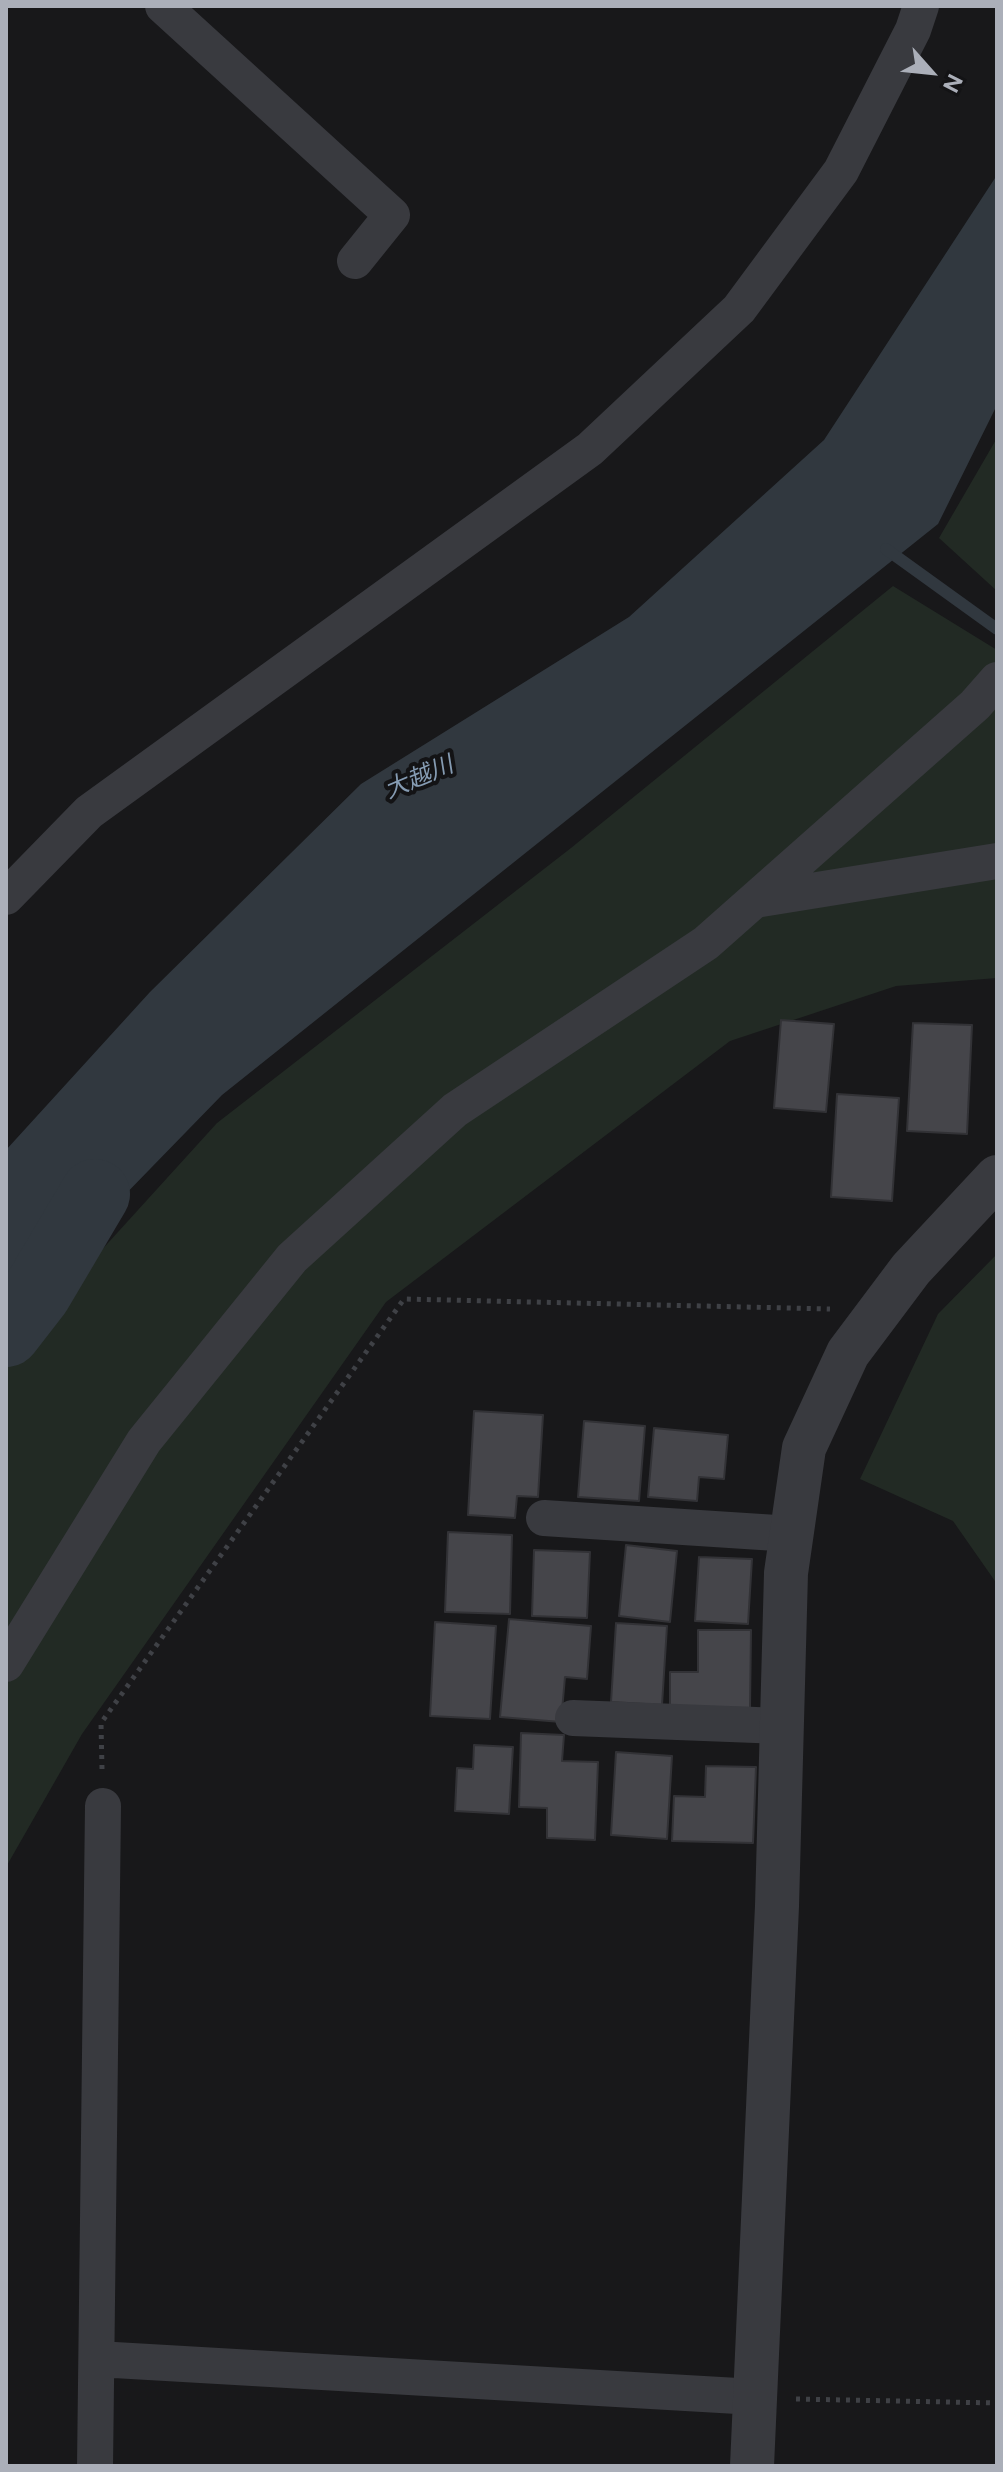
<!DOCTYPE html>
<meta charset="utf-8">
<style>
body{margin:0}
#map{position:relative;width:1003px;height:2472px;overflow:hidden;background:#18181a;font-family:Figtree,sans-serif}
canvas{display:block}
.frame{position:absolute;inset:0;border:8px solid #abafb9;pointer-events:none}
.north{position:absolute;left:891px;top:32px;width:80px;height:80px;-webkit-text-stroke:6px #131315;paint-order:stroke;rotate:117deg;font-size:22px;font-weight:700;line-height:32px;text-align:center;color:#abafb9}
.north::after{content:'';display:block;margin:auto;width:28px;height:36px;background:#abafb9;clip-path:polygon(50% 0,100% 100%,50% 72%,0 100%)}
</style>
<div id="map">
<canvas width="1003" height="2472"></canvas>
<div class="frame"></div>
<div class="north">N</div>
</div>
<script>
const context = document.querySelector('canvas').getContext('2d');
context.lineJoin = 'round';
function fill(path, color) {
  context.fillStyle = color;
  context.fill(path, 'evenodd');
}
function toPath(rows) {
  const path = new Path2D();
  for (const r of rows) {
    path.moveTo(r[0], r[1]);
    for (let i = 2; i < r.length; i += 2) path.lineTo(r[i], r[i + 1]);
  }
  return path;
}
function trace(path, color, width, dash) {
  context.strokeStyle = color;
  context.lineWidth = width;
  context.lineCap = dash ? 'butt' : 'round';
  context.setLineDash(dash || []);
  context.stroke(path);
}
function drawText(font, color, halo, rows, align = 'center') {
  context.font = font + ' Figtree,"Noto Sans JP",sans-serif';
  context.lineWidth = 8;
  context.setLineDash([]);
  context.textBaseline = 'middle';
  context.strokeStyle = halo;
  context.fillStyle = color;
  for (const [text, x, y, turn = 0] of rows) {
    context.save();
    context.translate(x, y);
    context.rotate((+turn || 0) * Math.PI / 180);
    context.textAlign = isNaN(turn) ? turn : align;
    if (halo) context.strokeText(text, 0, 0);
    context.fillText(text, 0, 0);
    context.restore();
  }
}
fill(toPath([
 [997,438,997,591,939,538],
 [893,586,997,650,997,978,896,986,730,1041,386,1302,82,1734,6,1867,6,1361,29,1330,217,1123,571,848],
 [997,1254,997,1584,953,1521,860,1479,938,1314]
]), '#222a24');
fill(toPath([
 [997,175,997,405,938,524,222,1095,6,1317,6,1150,150,992,361,784,629,617,824,440]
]), '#31383f');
trace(toPath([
 [886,549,997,629]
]), '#31383f', 12);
trace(toPath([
 [6,1332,37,1292,95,1194]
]), '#31383f', 70);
const building = toPath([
 [781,1020,834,1024,826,1112,774,1108,781,1020],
 [913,1023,972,1025,967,1134,907,1131,913,1023],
 [837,1094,899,1098,892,1201,831,1197,837,1094],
 [474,1411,543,1415,538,1497,517,1496,515,1518,468,1515,474,1411],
 [584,1421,645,1426,639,1501,578,1497,584,1421],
 [654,1428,728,1435,724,1479,699,1477,697,1501,648,1497,654,1428],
 [448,1532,512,1535,510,1614,445,1612,448,1532],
 [626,1545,677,1551,670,1622,619,1616,626,1545],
 [534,1550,590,1552,587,1618,532,1616,534,1550],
 [699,1557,752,1559,748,1624,695,1621,699,1557],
 [509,1619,591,1626,587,1679,565,1677,561,1722,500,1717,509,1619],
 [435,1622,496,1626,490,1719,430,1716,435,1622],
 [616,1623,667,1626,662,1705,611,1702,616,1623],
 [698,1630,751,1630,750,1708,670,1707,670,1672,698,1672,698,1630],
 [521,1733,564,1735,562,1761,598,1762,595,1840,547,1838,547,1808,519,1807,521,1733],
 [474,1745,513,1747,509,1814,455,1811,457,1768,473,1769,474,1745],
 [616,1752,672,1756,667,1839,611,1835,616,1752],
 [706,1766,756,1767,753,1843,672,1841,674,1796,705,1797,706,1766]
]);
fill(building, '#45454a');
trace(building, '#323236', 2);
trace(toPath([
 [102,1769,101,1723,404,1299,830,1309],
 [796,2399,997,2403]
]), '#3f4146', 5, [4, 6]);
trace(toPath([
 [163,6,392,215,355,261],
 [6,897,89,812,590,449,739,309,841,171,913,30,921,6],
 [755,900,997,861],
 [544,1518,792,1534],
 [6,1664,144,1441,292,1258,455,1110,706,943,975,705,997,680],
 [573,1718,782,1726],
 [97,2359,755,2397],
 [95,2466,103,1806]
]), '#393a3f', 36);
trace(toPath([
 [752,2466,777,1906,786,1573,804,1448,848,1353,911,1269,997,1177]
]), '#393a3f', 44);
drawText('italic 24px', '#859bb2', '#131315', [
 ["大越川",419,778,-23]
]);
</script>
